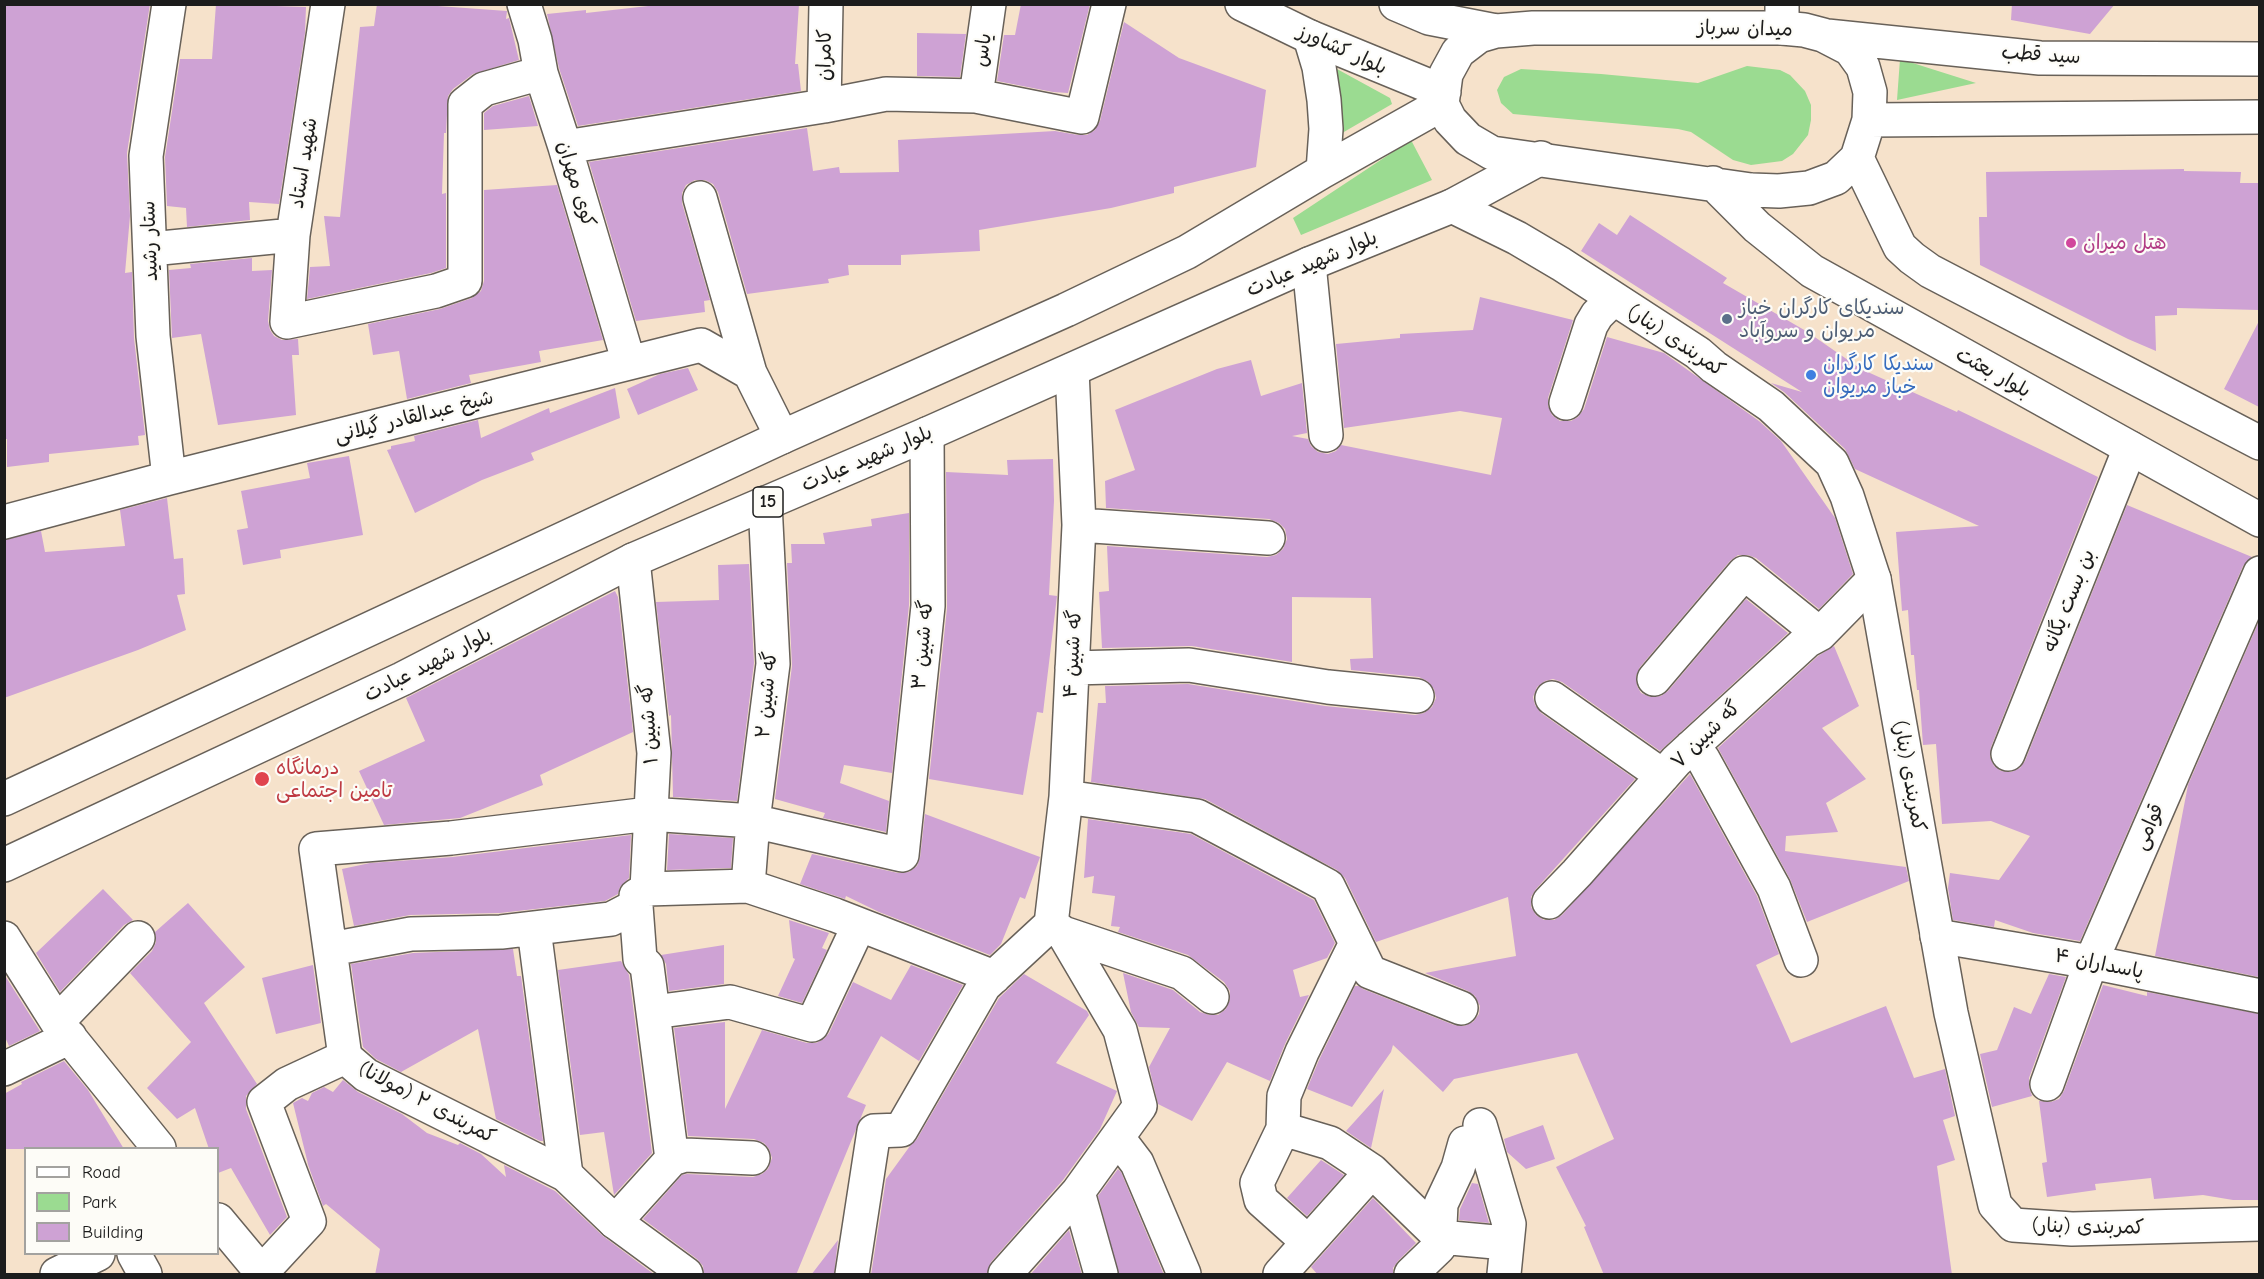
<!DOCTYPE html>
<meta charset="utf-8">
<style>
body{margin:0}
#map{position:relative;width:2264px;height:1279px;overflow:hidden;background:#f6e2cb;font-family:"Comic Neue",sans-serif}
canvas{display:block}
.frame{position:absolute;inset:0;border:6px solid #1c1c1c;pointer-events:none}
.legend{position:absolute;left:24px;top:1147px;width:195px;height:108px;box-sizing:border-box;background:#fdfcf7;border:2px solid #a3a29f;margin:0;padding:8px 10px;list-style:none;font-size:18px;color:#1c1c1c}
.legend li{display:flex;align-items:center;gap:12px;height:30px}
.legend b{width:30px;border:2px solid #a3a29f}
</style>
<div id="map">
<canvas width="2264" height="1279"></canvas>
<div class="frame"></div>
<ul class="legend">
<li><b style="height:8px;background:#fff"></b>Road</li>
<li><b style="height:16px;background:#9bdb91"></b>Park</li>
<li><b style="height:16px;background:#cea2d4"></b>Building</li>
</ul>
</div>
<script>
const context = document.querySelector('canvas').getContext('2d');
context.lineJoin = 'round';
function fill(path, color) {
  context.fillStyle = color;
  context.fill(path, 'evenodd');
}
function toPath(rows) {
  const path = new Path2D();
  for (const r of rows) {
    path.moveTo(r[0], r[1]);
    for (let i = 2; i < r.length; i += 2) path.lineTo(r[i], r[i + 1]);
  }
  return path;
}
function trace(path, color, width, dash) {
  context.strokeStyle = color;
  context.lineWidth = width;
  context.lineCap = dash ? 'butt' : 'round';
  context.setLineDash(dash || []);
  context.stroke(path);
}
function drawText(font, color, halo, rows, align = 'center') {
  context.font = font + ' "Comic Neue","Playpen Sans Arabic",sans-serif';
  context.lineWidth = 4.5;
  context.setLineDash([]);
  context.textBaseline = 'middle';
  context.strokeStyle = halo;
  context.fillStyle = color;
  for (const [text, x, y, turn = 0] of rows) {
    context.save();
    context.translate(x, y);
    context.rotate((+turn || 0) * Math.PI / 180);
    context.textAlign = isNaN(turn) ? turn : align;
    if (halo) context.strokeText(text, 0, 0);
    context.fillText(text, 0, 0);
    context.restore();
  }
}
fill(toPath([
 [1900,59,1976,83,1897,100],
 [1747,66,1780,70,1790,75,1805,91,1811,105,1811,120,1808,135,1793,154,1782,161,1751,165,1733,160,1691,132,1678,129,1513,114,1501,103,1497,90,1504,77,1521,69,1601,74,1698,83],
 [1337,69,1390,98,1392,104,1337,136,1331,74],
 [1411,140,1432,180,1301,235,1293,218]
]), '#9bdb91');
fill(toPath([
 [4,4,150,4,127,153,130,216,125,273,132,272,134,338,145,435,138,436,139,445,49,454,49,462,7,467,7,439,4,439],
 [216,4,306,7,305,33,279,204,249,202,250,220,187,227,186,208,167,206,165,157,180,59,212,59],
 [377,4,410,4,507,11,506,19,509,18,519,60,473,74,453,89,448,96,446,133,444,133,442,194,446,193,446,268,431,273,307,299,310,267,330,266,324,216,340,217,360,27,374,26],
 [666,4,799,4,795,64,798,64,801,91,578,126,559,68,547,14,586,10,586,13],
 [1021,4,1090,4,1068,93,1053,92,997,81,1004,35,1015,35],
 [2012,4,2115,4,2090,34,2011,20],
 [1124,22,1179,58,1266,90,1256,167,1174,187,1174,193,1111,208,979,230,980,251,901,255,901,265,848,265,849,275,828,279,829,283,747,294,718,192,713,184,705,180,695,180,686,185,682,193,682,203,710,300,704,301,705,312,636,321,589,162,807,128,813,171,839,167,840,173,899,172,898,140,1055,131,1078,135,1087,135,1095,130,1100,121],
 [917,33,966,34,960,77,917,76],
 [529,96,538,126,484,130,484,113,493,106],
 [2184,169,2184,171,2241,172,2240,183,2259,183,2259,310,2177,308,2177,315,2155,316,2156,351,2128,339,1980,265,1979,217,1987,217,1986,172],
 [557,185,603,340,539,351,541,362,469,375,471,383,407,399,399,351,373,355,368,324,440,309,472,298,481,291,484,281,484,190],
 [1630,215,1727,278,1723,283,1806,331,1861,369,1957,412,1958,410,2098,477,1991,747,1990,757,1994,766,2001,771,2011,772,2020,768,2025,761,2127,505,2252,557,2243,566,2080,941,2033,933,1995,920,1994,927,1953,920,1948,888,1950,873,1999,880,2030,836,1991,821,1942,824,1936,744,1923,745,1919,690,1917,690,1914,655,1911,655,1908,610,1902,611,1896,532,1979,526,1855,469,1845,449,1784,392,1771,383,1802,392,1581,251,1599,223,1617,235],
 [252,258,252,271,272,270,268,321,270,330,274,336,282,340,298,339,299,355,292,355,296,415,218,425,201,334,172,338,169,270,191,268,190,264],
 [1480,297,1573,320,1548,398,1548,406,1552,415,1560,421,1571,421,1578,417,1584,409,1607,337,1664,353,1759,421,1781,441,1835,518,1853,574,1819,609,1756,558,1748,555,1738,555,1730,561,1640,667,1636,676,1637,686,1641,693,1650,697,1661,696,1668,691,1746,599,1788,633,1660,751,1562,682,1553,679,1545,681,1537,687,1533,697,1535,705,1541,713,1635,779,1536,889,1531,897,1531,907,1536,915,1544,920,1554,920,1562,915,1690,774,1757,896,1779,954,1756,965,1791,1043,1886,1006,1914,1078,1945,1069,1955,1116,1943,1120,1955,1160,1937,1166,1952,1275,1604,1275,1584,1227,1586,1226,1556,1167,1614,1139,1577,1053,1454,1079,1443,1092,1393,1045,1391,1052,1352,1107,1307,1089,1319,1060,1355,986,1359,986,1363,989,1454,1025,1464,1026,1473,1022,1479,1014,1480,1006,1475,996,1468,991,1425,973,1516,956,1508,897,1376,942,1345,878,1337,870,1205,799,1091,782,1098,703,1106,703,1105,686,1188,684,1325,706,1415,715,1424,713,1432,707,1436,698,1434,689,1427,681,1419,677,1351,670,1350,659,1373,658,1371,598,1292,597,1292,662,1192,646,1102,648,1099,592,1109,591,1107,546,1267,557,1276,555,1283,549,1287,539,1285,529,1279,523,1269,519,1106,508,1105,481,1135,470,1115,410,1217,369,1251,360,1261,396,1302,383,1307,433,1292,436,1308,439,1311,446,1318,452,1328,454,1336,451,1341,445,1491,475,1502,418,1460,411,1344,428,1336,344,1400,338,1400,334,1473,330],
 [2259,321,2259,407,2224,389],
 [688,368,698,390,638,415,627,389,660,374],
 [615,388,620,418,531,453,534,460,482,480,415,513,387,450,391,449,391,446,415,441,414,436,478,420,481,438,549,408,550,413],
 [349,456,363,535,280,550,281,558,243,565,237,530,248,528,241,491,310,478,307,463],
 [1053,459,1054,501,1049,595,1057,596,1043,713,1037,712,1023,795,929,779,947,608,946,472,1008,475,1007,460],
 [167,498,174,559,183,558,185,594,177,595,186,630,138,650,4,698,4,540,41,531,45,552,125,546,120,510],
 [909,513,909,605,892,773,844,765,840,783,889,801,886,832,823,818,825,813,775,799,792,666,787,563,792,563,791,544,825,544,823,533,872,526,871,519],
 [749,564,754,663,737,801,673,797,671,715,669,716,656,602,719,600,718,565],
 [615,591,618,597,633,732,540,775,543,785,460,818,384,825,359,771,425,741,406,698],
 [2259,621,2259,977,2155,956,2188,785],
 [1834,646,1859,706,1822,728,1866,779,1826,803,1838,832,1786,836,1785,851,1906,867,1909,881,1807,922,1790,879,1718,748,1818,656],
 [925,814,1040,857,1025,899,1020,897,1001,944,990,955,879,912,846,896,845,899,800,884,812,854,898,873,909,872,917,866,920,858],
 [1088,819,1191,834,1314,900,1335,943,1327,958,1293,970,1300,997,1309,995,1285,1044,1270,1081,1227,1062,1192,1121,1158,1104,1149,1067,1170,1028,1139,1027,1131,1012,1123,973,1173,990,1200,1012,1209,1015,1218,1015,1226,1009,1230,1000,1230,991,1224,982,1188,955,1118,932,1120,927,1111,926,1115,896,1092,893,1094,876,1084,878],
 [669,834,733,838,731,868,667,870],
 [631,835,629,878,620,887,618,894,605,901,500,913,410,915,354,926,342,869,370,863,453,857],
 [103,889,133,920,124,925,60,992,36,953],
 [188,903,245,967,204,1003,257,1084,246,1096,246,1109,287,1217,270,1235,231,1168,218,1173,218,1149,209,1149,195,1108,177,1119,147,1088,191,1042,130,973,152,951,156,942,155,932],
 [789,920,829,933,822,948,827,950,802,1003,778,996,795,959,793,958],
 [724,945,724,984,669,991,666,964,661,955],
 [513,949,517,976,521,976,543,1141,540,1141,496,1119,478,1029,401,1072,376,1059,363,1047,351,964,413,953],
 [621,961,629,975,652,1153,614,1195,604,1132,580,1135,558,970],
 [313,965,321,1023,276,1034,262,978],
 [911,965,963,985,919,1061,881,1036,847,1097,866,1105,796,1275,704,1275,703,1266,697,1259,643,1219,682,1175,687,1174,753,1177,762,1174,768,1169,772,1158,769,1149,764,1143,754,1139,688,1136,674,1028,725,1022,725,1109,762,1030,807,1043,816,1043,824,1039,829,1033,853,982,891,1000],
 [4,974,40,1031,9,1046,4,1035],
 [1024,974,1087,1011,1089,1015,1056,1063,1117,1091,1100,1129,1063,1180,991,1262,987,1275,871,1275,886,1179,910,1146,917,1139,999,998],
 [2049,974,2066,977,2029,1078,2029,1087,2032,1096,1992,1107,1980,1054,1997,1050,2014,1007,2031,1014],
 [2103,985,2147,996,2147,992,2259,1014,2259,1200,2233,1200,2203,1195,2154,1199,2151,1178,2095,1184,2096,1190,2047,1197,2042,1163,2047,1162,2039,1101,2051,1102,2059,1099,2064,1091],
 [64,1061,88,1090,124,1149,4,1149,4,1094,22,1084,21,1082],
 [343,1080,358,1092,402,1114,427,1133,458,1145,460,1143,481,1154,506,1177,504,1165,555,1191,603,1236,655,1275,375,1275,380,1249,326,1204,323,1206,307,1162,308,1164,293,1103,302,1098,308,1101,312,1093,324,1087,333,1092],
 [1384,1089,1371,1148,1346,1131],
 [1543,1125,1555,1159,1526,1169,1507,1152,1504,1139],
 [1321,1160,1344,1175,1307,1216,1287,1198],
 [1118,1169,1121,1172,1164,1275,1119,1275,1098,1196],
 [1472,1183,1478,1184,1489,1223,1459,1220,1460,1209],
 [1373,1198,1416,1243,1398,1261,1393,1268,1393,1275,1318,1275,1311,1267],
 [1069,1230,1082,1275,1030,1275],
 [838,1240,834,1275,811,1275]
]), '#cea2d4');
const street = toPath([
 [169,4,146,156,153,336,169,478],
 [328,4,293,235,287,322,436,291,465,281,465,104,484,89,541,73],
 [524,4,535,40,541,73,565,147,629,363],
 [1782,4,1782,28],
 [976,96,989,4],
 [824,106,826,4],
 [565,147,824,106,886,94,976,96,1082,117,1109,4],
 [700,198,750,373],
 [151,249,293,235],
 [1309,264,1326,435],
 [1072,370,1079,525,1066,797,1051,924,1063,933,1182,973,1212,997],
 [1566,403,1591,325,1597,315,1613,299],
 [4,522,169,478,701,345,750,373,782,437],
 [1079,525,1268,538],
 [633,560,654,753,647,889],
 [1072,668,1189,665,1328,687,1417,696],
 [1654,679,1744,573,1820,634],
 [1552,698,1663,776],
 [1691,747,1703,759,1774,888,1801,960],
 [2008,754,2130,448],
 [1066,797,1197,816,1304,873,1328,886,1370,972,1461,1008],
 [748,886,753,821,773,664,765,503],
 [1549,902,1577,873,1676,761,1807,641,1820,634,1874,579],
 [534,929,566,1175],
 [1937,936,2091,962,2260,996],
 [4,938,57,1022,159,1148],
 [331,949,411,934,501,932,611,919,636,906,636,896,647,889,748,886,835,915,994,977],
 [653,1012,730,1002,812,1025,859,925],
 [57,1022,138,938],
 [345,1057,316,849,451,838,649,814,753,821,902,855,928,606,927,434],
 [4,1069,70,1037],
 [2047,1084,2091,962,2260,573],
 [1480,1125,1509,1224,1504,1274],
 [1283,1129,1330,1143,1372,1171,1440,1237,1506,1243],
 [1118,1138,1137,1163,1184,1274],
 [672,1159,685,1155,753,1158],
 [1078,1192,1101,1274],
 [218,1220,263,1274],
 [615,1222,672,1159,647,966,640,959,636,906],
 [1308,1242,1261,1200,1257,1183,1283,1129,1284,1096,1302,1052,1356,943],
 [134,1254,145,1274],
 [57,1274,98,1254],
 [852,1274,874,1131,901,1130,984,986,1051,924],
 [1005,1274,1078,1192,1140,1106,1120,1030,1063,933],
 [1280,1274,1372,1171],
 [1411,1274,1439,1247,1441,1204,1458,1168,1465,1143]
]);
const secondary = toPath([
 [1242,4,1310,37,1444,92],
 [1396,4,1429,18,1496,31],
 [1533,28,1782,28,1804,30,1823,35,1850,49,1863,67,1870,92,1869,120,1857,158,1836,178,1809,188,1779,191,1751,190,1492,153,1468,139,1450,120,1442,104,1446,74,1458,52,1479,36,1496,31,1533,28],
 [1827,36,2040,58,2260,59],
 [1869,120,2260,117],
 [1857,158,1900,247,1912,258,1930,271,2260,443],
 [1713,183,1757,227,1812,271,2260,520],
 [1452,206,1517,238,1561,264,1698,353,1714,367,1771,406,1832,463,1847,496,1874,579,1951,1013,1995,1205,2013,1225,2072,1229,2260,1224],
 [261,1273,309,1221,264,1102,287,1084,345,1057,366,1075,566,1175,615,1222,686,1274]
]);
const primary = toPath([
 [1310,37,1319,67,1324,100,1326,129,1323,171],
 [4,799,782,437,1066,310,1187,252,1323,171,1442,104],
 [4,865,402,679,633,560,927,434,1309,264,1452,206,1541,158]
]);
trace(street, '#686159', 36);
trace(secondary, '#686159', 36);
trace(primary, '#686159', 36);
trace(street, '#fff', 33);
trace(secondary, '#fff', 33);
trace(primary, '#fff', 33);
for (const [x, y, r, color] of [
 [2071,243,6,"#d1479c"],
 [1727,319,6,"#5c6f8a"],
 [1811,375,6,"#3f7fe0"],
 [262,779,8,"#e0444e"]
]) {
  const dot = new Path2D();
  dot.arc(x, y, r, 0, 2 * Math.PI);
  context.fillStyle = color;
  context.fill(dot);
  trace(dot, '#fdfcf7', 2);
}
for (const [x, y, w] of [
 [768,502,30]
]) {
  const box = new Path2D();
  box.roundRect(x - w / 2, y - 15, w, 30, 4.5);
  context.fillStyle = '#fdfcf7';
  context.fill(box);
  trace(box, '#1c1c1c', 1.5);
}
drawText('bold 18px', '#1c1c1c', null, [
 ["15",768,502]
]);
drawText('20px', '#1c1c1c', '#fdfcf7', [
 ["میدان سرباز",1745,29,1],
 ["یاس",983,50,-82],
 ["بلوار کشاورز",1342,50,24],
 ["کامران",825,55,-89],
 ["سید قطب",2041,55,4],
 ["شهید استاد",304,163,-81],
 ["کوی مهران",576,184,73],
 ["ستار رشید",150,241,-92],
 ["بلوار شهید عبادت",1312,264,-23],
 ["کمربندی (بنار)",1676,341,34],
 ["بلوار بعثت",1993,373,29],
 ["شیخ عبدالقادر گیلانی",414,417,-14],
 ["بلوار شهید عبادت",867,459,-23],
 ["بن بست یگانه",2069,601,-68],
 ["گه شبین ۳",923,645,-85],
 ["گه شبین ۴",1073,654,-87],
 ["بلوار شهید عبادت",428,665,-27],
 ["گه شبین ۲",767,695,-85],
 ["گه شبین ۱",649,724,-94],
 ["گه شبین ۷",1706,735,-44],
 ["کمربندی (بنار)",1909,776,80],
 ["قوامی",2149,827,-67],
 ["پاسداران ۴",2099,964,11],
 ["کمربندی ۲ (مولانا)",427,1103,28],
 ["کمربندی (بنار)",2088,1227,1]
]);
drawText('20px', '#b23c85', '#fdfcf7', [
 ["هتل میران",2083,243]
], 'left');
drawText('20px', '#4e5e75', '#fdfcf7', [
 ["سندیکای کارگران خباز",1739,308],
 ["مریوان و سروآباد",1739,331]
], 'left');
drawText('20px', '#366cbe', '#fdfcf7', [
 ["سندیکا کارگران",1823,364],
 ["خباز مریوان",1823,387]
], 'left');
drawText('20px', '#be3a42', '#fdfcf7', [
 ["درمانگاه",276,768],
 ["تامین اجتماعی",276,791]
], 'left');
</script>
